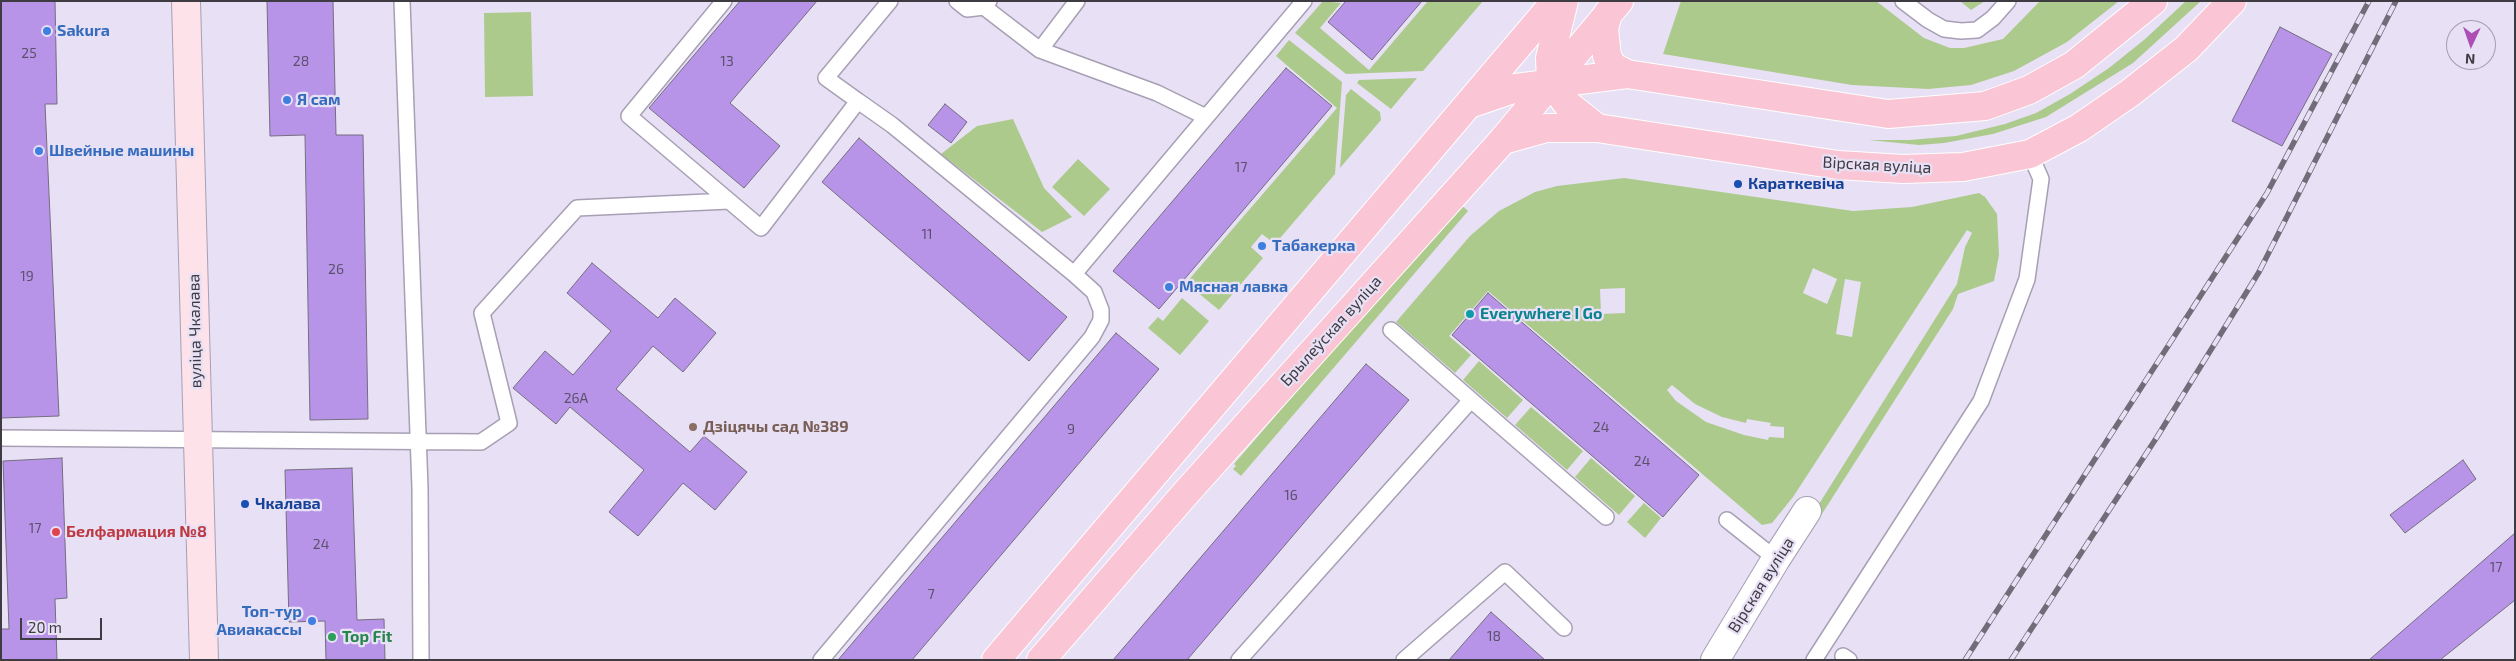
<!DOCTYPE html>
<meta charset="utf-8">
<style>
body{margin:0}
#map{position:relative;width:2516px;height:661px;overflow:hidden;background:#e8e0f5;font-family:"Exo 2",sans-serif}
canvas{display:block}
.frame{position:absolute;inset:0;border:2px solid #3e3b43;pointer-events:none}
.north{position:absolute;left:2446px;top:20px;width:50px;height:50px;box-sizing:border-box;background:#e8e0f5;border:1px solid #a49eae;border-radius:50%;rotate:183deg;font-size:14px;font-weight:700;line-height:20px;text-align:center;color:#3e3b43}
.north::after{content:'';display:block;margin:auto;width:18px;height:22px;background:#ad4eb7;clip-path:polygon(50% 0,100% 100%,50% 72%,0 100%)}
.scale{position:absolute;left:20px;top:618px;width:82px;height:22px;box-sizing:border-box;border:2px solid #3e3b43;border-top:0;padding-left:6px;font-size:15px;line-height:18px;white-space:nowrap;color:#3e3b43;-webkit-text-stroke:4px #e8e0f5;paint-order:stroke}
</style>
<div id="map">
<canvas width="2516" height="661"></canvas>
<div class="frame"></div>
<div class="north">N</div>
<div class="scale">20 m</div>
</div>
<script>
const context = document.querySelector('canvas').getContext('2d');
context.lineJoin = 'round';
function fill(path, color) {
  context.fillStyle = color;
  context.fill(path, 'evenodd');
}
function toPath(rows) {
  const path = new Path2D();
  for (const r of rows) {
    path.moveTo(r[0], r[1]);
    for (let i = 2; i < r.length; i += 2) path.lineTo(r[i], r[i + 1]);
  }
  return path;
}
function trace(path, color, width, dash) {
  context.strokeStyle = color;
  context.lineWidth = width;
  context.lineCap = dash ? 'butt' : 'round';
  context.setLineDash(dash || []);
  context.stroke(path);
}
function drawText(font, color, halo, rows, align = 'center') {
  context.font = font + ' "Exo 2",sans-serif';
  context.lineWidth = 4.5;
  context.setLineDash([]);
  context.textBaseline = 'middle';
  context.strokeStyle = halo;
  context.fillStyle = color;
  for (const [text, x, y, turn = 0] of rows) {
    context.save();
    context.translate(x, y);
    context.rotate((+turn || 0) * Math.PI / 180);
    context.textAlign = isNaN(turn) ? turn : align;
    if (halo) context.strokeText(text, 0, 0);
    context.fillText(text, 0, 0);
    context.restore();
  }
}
fill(toPath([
 [1323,1,1341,3,1320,28,1369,70,1428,1,1483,1,1423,71,1346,74,1295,33],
 [1681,1,1876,1,1924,38,1950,48,1964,48,2003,39,2040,1,2119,1,2067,42,2014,71,1971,85,1928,89,1852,85,1663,54],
 [1960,1,1985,1,1971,10],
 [2186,1,2201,1,2133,63,2046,117,1993,134,1944,143,1919,145,1869,140,1910,140,1956,136,2005,124,2036,113,2070,94,2109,68,2144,40],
 [531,12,533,96,485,97,484,13],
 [1289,40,1342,82,1335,174,1275,244,1262,234,1251,247,1263,258,1219,310,1186,283,1337,108,1276,56],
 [1417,78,1391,109,1357,83,1359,80],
 [1351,89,1380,112,1381,120,1340,168,1346,95],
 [1013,119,1044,188,1072,217,1042,232,941,154,977,126],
 [1078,159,1110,189,1084,216,1052,187],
 [1624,178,1853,211,1912,207,1979,193,1985,197,1997,214,1999,255,1994,281,1958,294,1953,309,1820,517,1814,512,1957,284,1965,247,1972,233,1967,230,1793,497,1772,523,1762,525,1488,291,1449,336,1471,355,1455,373,1396,322,1470,236,1499,211,1535,192,1557,186],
 [1813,268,1837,279,1827,304,1803,293],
 [1845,279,1861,282,1852,337,1836,334],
 [1625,288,1625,313,1601,314,1600,289],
 [1672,385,1695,404,1722,417,1746,423,1747,419,1771,423,1770,426,1784,427,1784,438,1769,437,1768,440,1744,435,1706,422,1676,401,1667,390],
 [1459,203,1468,211,1241,476,1233,469,1236,466,1234,464],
 [1182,298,1209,321,1180,355,1148,328,1158,317,1163,321],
 [1479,361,1523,400,1507,418,1463,380],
 [1531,407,1583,451,1567,470,1515,425],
 [1591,458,1635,496,1619,515,1575,477],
 [1644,503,1661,518,1645,538,1627,522]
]), '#adca8d');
const building = toPath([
 [1,1,55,1,57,104,45,104,59,416,1,418,1,1],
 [267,1,333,1,336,135,363,135,368,419,310,420,305,135,270,136,267,1],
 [740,1,817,1,730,103,780,146,744,188,649,108,740,1],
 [1346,1,1422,1,1372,60,1328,22,1346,1],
 [2280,27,2332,54,2282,146,2232,121,2280,27],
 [1286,68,1332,106,1159,309,1113,271,1286,68],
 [945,104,967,122,951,143,928,125,945,104],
 [859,138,1067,317,1029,361,822,182,859,138],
 [592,263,658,318,675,298,716,333,683,372,653,346,616,389,690,452,704,436,747,472,715,510,683,483,638,536,609,512,644,470,570,407,556,424,513,388,545,351,573,375,611,331,567,293,592,263],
 [1488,293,1699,475,1663,517,1452,335,1488,293],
 [1116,333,1159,369,912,660,838,660,1116,333],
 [1366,364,1409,400,1308,518,1187,660,1113,660,1366,364],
 [62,458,67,598,55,599,57,660,1,660,1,629,9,629,3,461,62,458],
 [2463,460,2476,479,2405,533,2390,515,2463,460],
 [352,468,357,620,384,619,385,660,326,660,325,621,289,622,285,470,352,468],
 [2515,533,2515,600,2440,660,2369,660,2515,533],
 [1491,612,1545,660,1449,660,1491,612]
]);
fill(building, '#b794e8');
trace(building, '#746d7f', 1);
const lane = toPath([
 [402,1,420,488,421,660],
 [724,1,629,116,761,228,858,101,826,78,890,1],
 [957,1,967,9,984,7],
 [989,1,984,7,1040,50,1157,93,1206,117],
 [1903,1,1928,20,1944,29,1961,31,1977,30,1993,18,2008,1],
 [1040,50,1077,1],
 [858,101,892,125,1074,274],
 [1391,330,1471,400],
 [1,438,481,442,509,423,482,313,577,208,729,201],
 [1727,520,1776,559],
 [1843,656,1849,660],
 [821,660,1092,337,1101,320,1101,310,1094,292,1074,274,1304,1],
 [1239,660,1471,400,1606,517],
 [1404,660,1505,572,1564,628],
 [1814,660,1981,401,2027,279,2041,179,2030,154]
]);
const street = toPath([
 [1715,660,1776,559,1807,511]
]);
const secondary = toPath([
 [186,1,204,660]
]);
const primary = toPath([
 [1564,1,1550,58,1551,82,1568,105,1597,128],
 [1608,13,1604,29,1607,56,1612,66,1627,74],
 [1472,103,1516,88,1627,74,1888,114,1985,106,2029,90,2074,65,2153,1],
 [1503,140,1546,128,1597,128,1838,165,1903,169,1963,167,2030,154,2079,128,2130,93,2186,49,2232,1],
 [996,660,1556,1],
 [1041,660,1185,494,1503,140,1619,1]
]);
trace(lane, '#a79fb3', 18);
trace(street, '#a79fb3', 30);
trace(secondary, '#a79fb3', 30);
trace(primary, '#fff', 30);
trace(lane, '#fff', 15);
trace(street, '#fff', 28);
trace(secondary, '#fde2ea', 28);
trace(primary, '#fac5d4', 28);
const rail = toPath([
 [1965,660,2267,193,2369,1],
 [2011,660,2157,437,2259,272,2396,1]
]);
trace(rail, '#716c78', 5.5);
trace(rail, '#e8e0f5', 4, [11]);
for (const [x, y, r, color] of [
 [47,31,5,"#3f7fe0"],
 [287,100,5,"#3f7fe0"],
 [39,151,5,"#3f7fe0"],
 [1738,184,5,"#1a4fb4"],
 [1262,246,5,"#3f7fe0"],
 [1169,287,5,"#3f7fe0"],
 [1470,314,5,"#0f9aa8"],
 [693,427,5,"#8d6e63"],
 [245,504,5,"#1a4fb4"],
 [56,532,5,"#e0444e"],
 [312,621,5,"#3f7fe0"],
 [332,637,5,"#2e9e5b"]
]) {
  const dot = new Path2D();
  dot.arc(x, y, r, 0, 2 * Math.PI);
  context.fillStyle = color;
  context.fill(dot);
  trace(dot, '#e8e0f5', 2);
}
drawText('14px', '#5c516c', null, [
 ["25",29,53],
 ["28",301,61],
 ["13",727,61],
 ["17",1241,167],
 ["11",927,234],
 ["26",336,269],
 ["19",27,276],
 ["26А",576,398],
 ["24",1601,427],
 ["9",1071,429],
 ["24",1642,461],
 ["16",1291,495],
 ["17",35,528],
 ["24",321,544],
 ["17",2496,567],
 ["7",931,594],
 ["18",1494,636]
]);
drawText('bold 16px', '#366cbe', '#e8e0f5', [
 ["Sakura",57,31],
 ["Я сам",297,100],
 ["Швейные машины",49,151],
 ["Табакерка",1272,246],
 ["Мясная лавка",1179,287],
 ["Топ-тур",302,612,"right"],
 ["Авиакассы",302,630,"right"]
], 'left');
drawText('16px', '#3e3b43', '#e8e0f5', [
 ["Вірская вуліца",1877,165,3],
 ["вуліца Чкалава",195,331,-91],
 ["Брылеўская вуліца",1331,331,-48],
 ["Вірская вуліца",1761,585,-58]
]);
drawText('bold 16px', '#164399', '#e8e0f5', [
 ["Караткевіча",1748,184],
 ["Чкалава",255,504]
], 'left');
drawText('bold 16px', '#0d838f', '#e8e0f5', [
 ["Everywhere I Go",1480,314]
], 'left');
drawText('bold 16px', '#785e54', '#e8e0f5', [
 ["Дзіцячы сад №389",703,427]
], 'left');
drawText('bold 16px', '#be3a42', '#e8e0f5', [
 ["Белфармация №8",66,532]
], 'left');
drawText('bold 16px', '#27864d', '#e8e0f5', [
 ["Top Fit",342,637]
], 'left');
</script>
